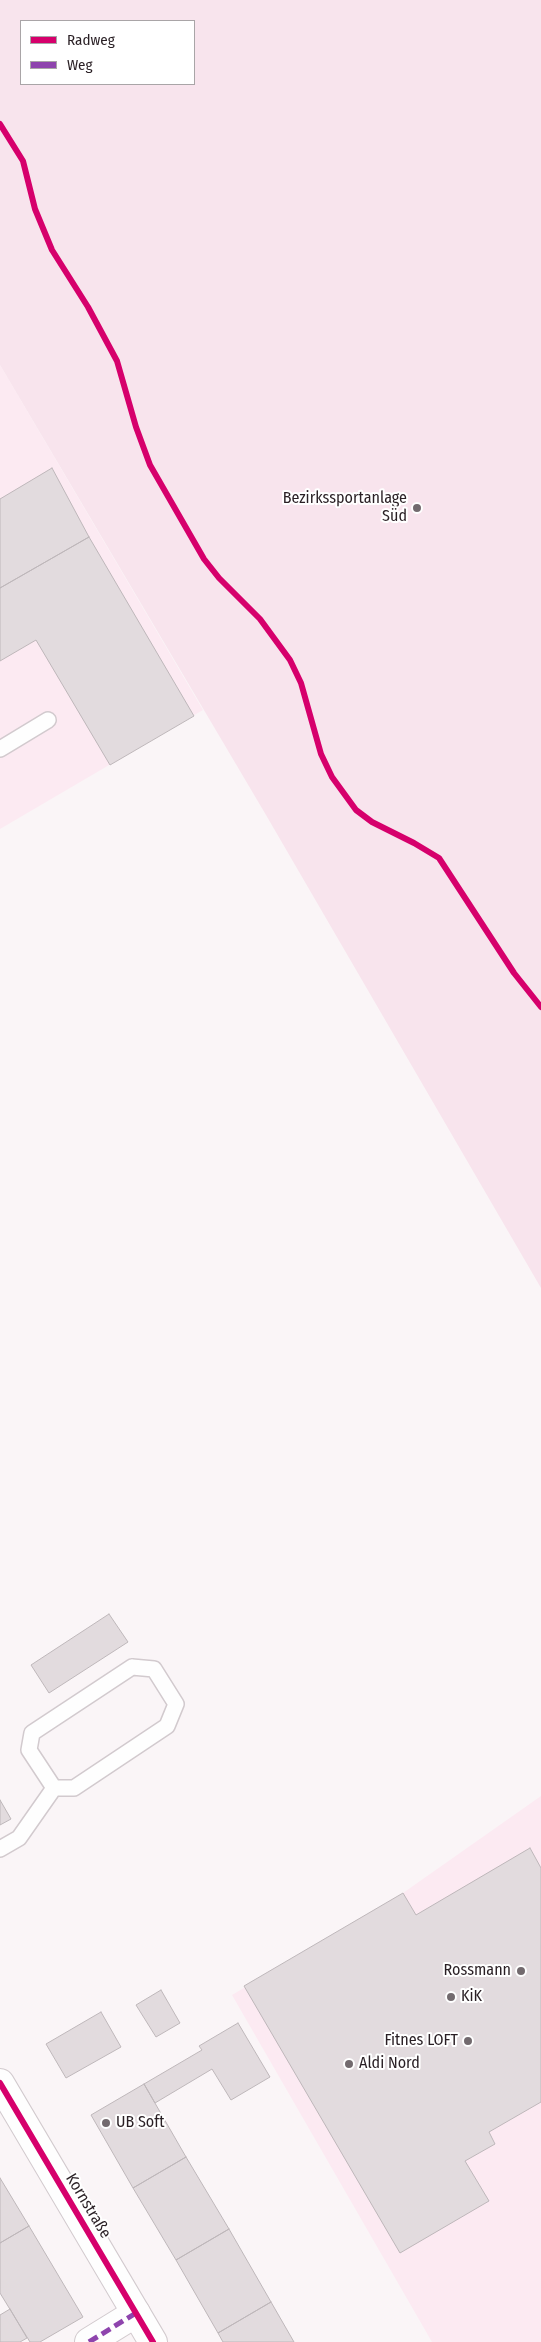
<!DOCTYPE html>
<meta charset="utf-8">
<style>
body{margin:0}
#map{position:relative;width:541px;height:2342px;overflow:hidden;background:#faf5f7;font-family:"Fira Sans Condensed",sans-serif}
canvas{display:block}
.legend{position:absolute;left:20px;top:20px;width:175px;height:65px;box-sizing:border-box;background:#fff;border:1px solid #a9a5a7;margin:0;padding:6px 9px;list-style:none;font-size:15px;color:#291f24}
.legend li{display:flex;align-items:center;gap:10px;height:25px}
.legend b{width:25px;border:1px solid #a9a5a7}
</style>
<div id="map">
<canvas width="541" height="2342"></canvas>
<ul class="legend">
<li><b style="height:6px;background:#d6006c"></b>Radweg</li>
<li><b style="height:6px;background:#8e44ad"></b>Weg</li>
</ul>
</div>
<script>
const context = document.querySelector('canvas').getContext('2d');
context.lineJoin = 'round';
function fill(path, color) {
  context.fillStyle = color;
  context.fill(path, 'evenodd');
}
function toPath(rows) {
  const path = new Path2D();
  for (const r of rows) {
    path.moveTo(r[0], r[1]);
    for (let i = 2; i < r.length; i += 2) path.lineTo(r[i], r[i + 1]);
  }
  return path;
}
function trace(path, color, width, dash) {
  context.strokeStyle = color;
  context.lineWidth = width;
  context.lineCap = dash ? 'butt' : 'round';
  context.setLineDash(dash || []);
  context.stroke(path);
}
function drawText(font, color, halo, rows, align = 'center') {
  context.font = font + ' "Fira Sans Condensed",sans-serif';
  context.lineWidth = 4;
  context.setLineDash([]);
  context.textBaseline = 'middle';
  context.strokeStyle = halo;
  context.fillStyle = color;
  for (const [text, x, y, turn = 0] of rows) {
    context.save();
    context.translate(x, y);
    context.rotate((+turn || 0) * Math.PI / 180);
    context.textAlign = isNaN(turn) ? turn : align;
    if (halo) context.strokeText(text, 0, 0);
    context.fillText(text, 0, 0);
    context.restore();
  }
}
fill(toPath([
 [0,365,203,710,0,829],
 [541,1796,541,2342,432,2342,232,1995,403,1893]
]), '#fceaf2');
fill(toPath([
 [0,0,541,0,541,1288,266,815,0,365],
 [21,21,194,21,194,84,21,84]
]), '#f8e4ed');
const building = toPath([
 [52,468,89,537,0,588,0,499,52,468],
 [89,537,194,716,110,765,36,640,0,661,0,588,89,537],
 [109,1614,128,1642,49,1693,31,1665,109,1614],
 [0,1800,11,1819,0,1825,0,1800],
 [530,1848,541,1868,541,2102,489,2132,495,2144,465,2161,489,2201,400,2253,244,1986,403,1893,416,1915,530,1848],
 [161,1990,180,2023,156,2037,136,2005,161,1990],
 [101,2012,121,2047,66,2078,46,2044,101,2012],
 [238,2023,270,2077,231,2100,212,2069,155,2103,144,2084,202,2050,199,2046,238,2023],
 [144,2084,186,2157,133,2188,91,2115,144,2084],
 [186,2157,229,2229,176,2260,133,2188,186,2157],
 [0,2178,29,2226,0,2243,0,2178],
 [29,2226,83,2317,40,2342,30,2342,0,2293,0,2243,29,2226],
 [229,2229,271,2302,218,2333,176,2260,229,2229],
 [271,2302,294,2342,223,2342,218,2333,271,2302],
 [10,2309,27,2338,20,2342,0,2342,0,2315,10,2309]
]);
fill(building, '#e2dbde');
trace(building, '#beb7ba', 1);
const service = toPath([
 [0,749,48,720],
 [132,1667,154,1669,176,1704,167,1726,74,1788,54,1788,29,1750,32,1733,132,1667],
 [0,1849,19,1838,54,1788]
]);
const minor = toPath([
 [89,2342,136,2313]
]);
const tertiary = toPath([
 [0,2083,153,2342]
]);
trace(service, '#d2cace', 18);
trace(minor, '#d2cace', 30);
trace(tertiary, '#d2cace', 30);
trace(service, '#fefefe', 15);
trace(minor, '#fefefe', 28);
trace(tertiary, '#fefefe', 28);
trace(toPath([
 [89,2342,136,2313]
]), '#8e44ad', 5, [10, 5]);
trace(toPath([
 [0,124,23,161,35,209,52,250,88,307,117,361,136,427,150,465,204,559,219,578,260,619,290,660,301,683,321,754,332,777,356,810,372,822,414,843,439,858,514,973,541,1007],
 [0,2083,153,2342]
]), '#d6006c', 6);
for (const [x, y, r, color] of [
 [417,508,5,"#726a6e"],
 [521,1971,5,"#726a6e"],
 [451,1997,5,"#726a6e"],
 [468,2041,5,"#726a6e"],
 [349,2064,5,"#726a6e"],
 [106,2123,5,"#726a6e"]
]) {
  const dot = new Path2D();
  dot.arc(x, y, r, 0, 2 * Math.PI);
  context.fillStyle = color;
  context.fill(dot);
  trace(dot, '#fff', 2);
}
drawText('16px', '#291f24', '#fff', [
 ["Bezirkssportanlage",407,499],
 ["Süd",407,517],
 ["Rossmann",511,1971],
 ["KiK",461,1997,"left"],
 ["Fitnes LOFT",458,2041],
 ["Aldi Nord",359,2064,"left"],
 ["UB Soft",116,2123,"left"]
], 'right');
drawText('16px', '#291f24', '#fff', [
 ["Kornstraße",88,2206,59]
]);
</script>
